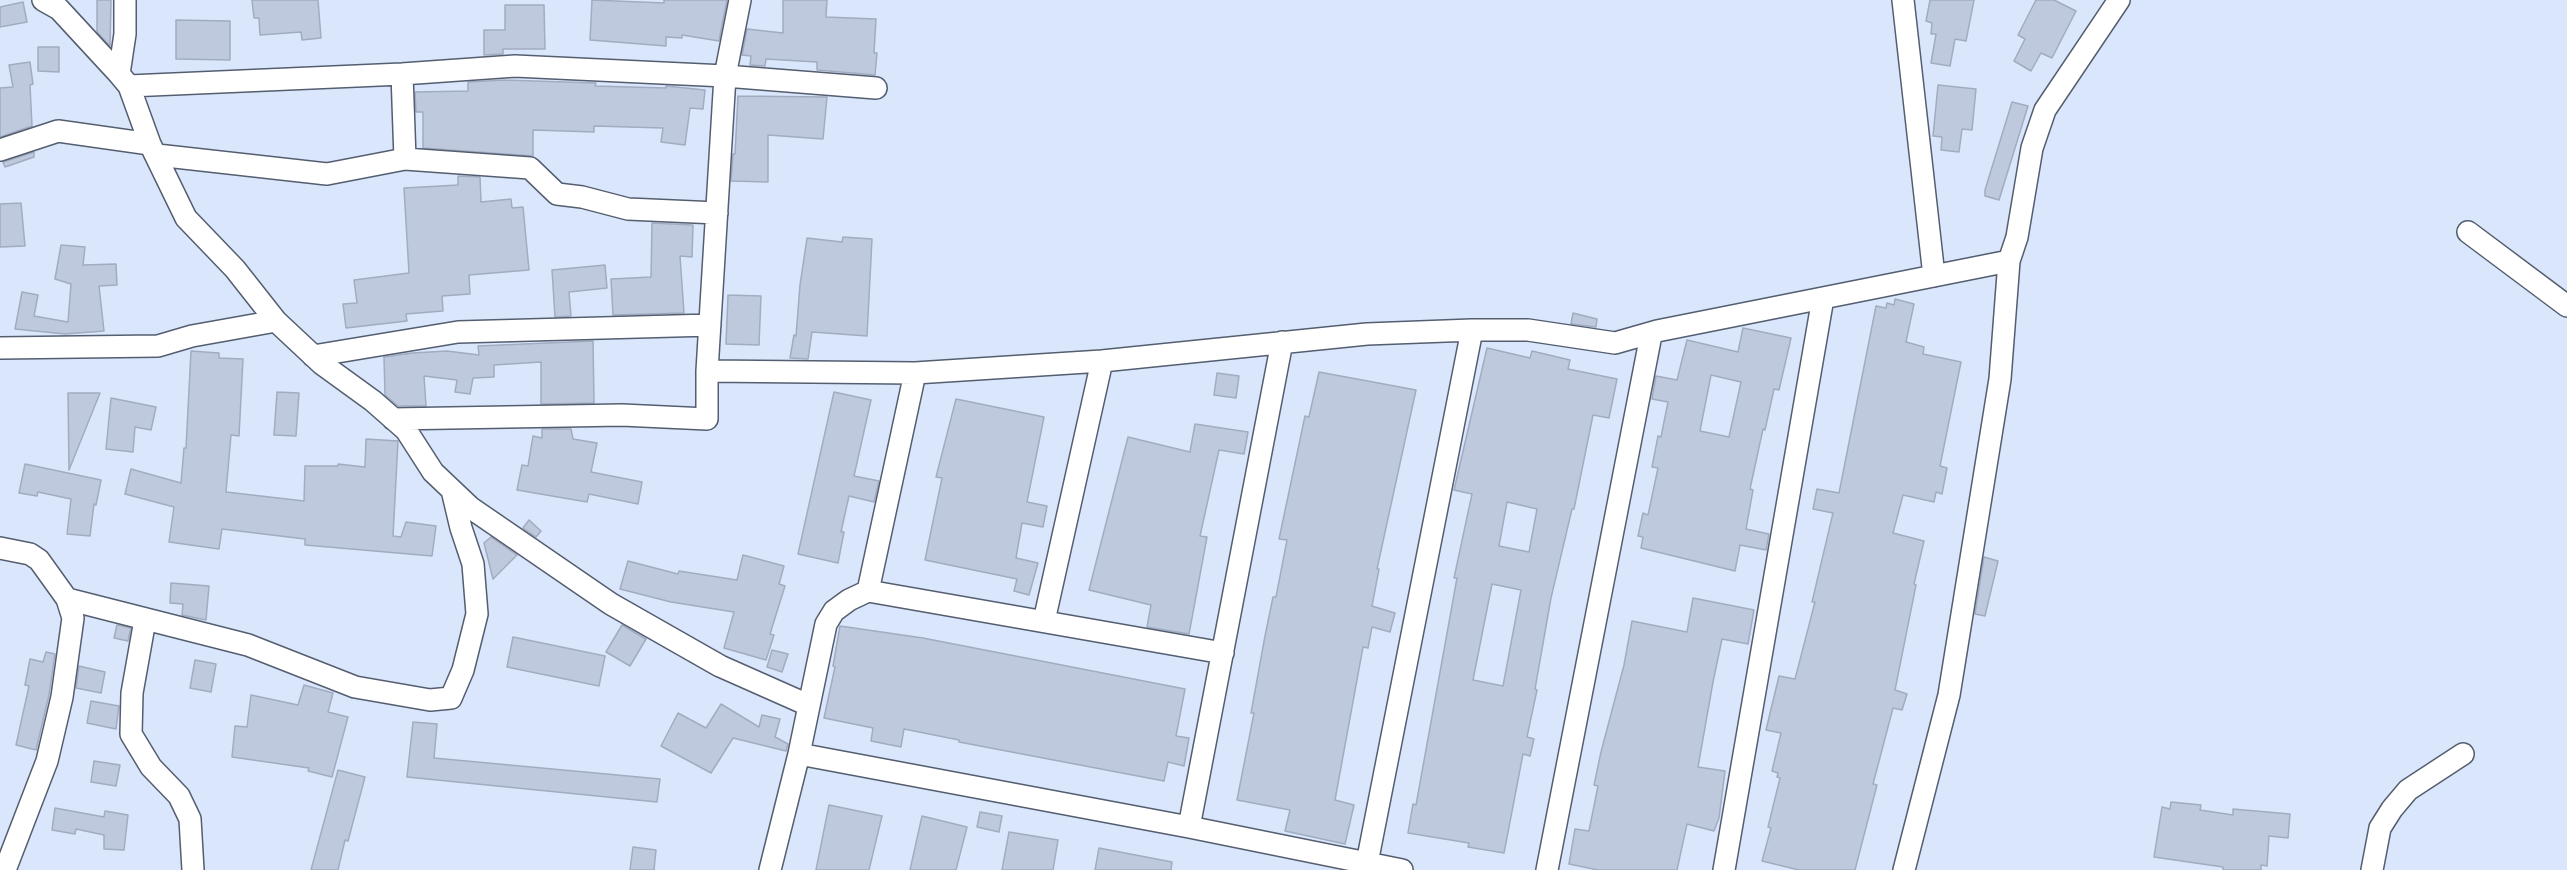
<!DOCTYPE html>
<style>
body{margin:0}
canvas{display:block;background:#dae6fb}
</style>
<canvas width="2567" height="870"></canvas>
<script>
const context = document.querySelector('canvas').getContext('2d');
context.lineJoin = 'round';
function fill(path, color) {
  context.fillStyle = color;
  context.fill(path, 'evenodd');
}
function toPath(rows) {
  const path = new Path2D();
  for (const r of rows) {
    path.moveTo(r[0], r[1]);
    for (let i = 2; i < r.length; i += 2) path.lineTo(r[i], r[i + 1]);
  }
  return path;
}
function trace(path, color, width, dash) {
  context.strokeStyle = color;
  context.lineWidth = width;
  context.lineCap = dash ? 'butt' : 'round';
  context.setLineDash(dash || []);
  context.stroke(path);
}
const building = toPath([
 [97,0,111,0,110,46,97,32,97,0],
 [252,0,318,0,321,38,302,40,301,32,260,35,259,18,254,18,252,0],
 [592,0,664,3,664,0,727,0,719,41,682,35,682,38,666,37,666,46,590,40,592,0],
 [783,0,827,0,826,17,876,19,874,53,877,53,875,75,817,70,817,62,766,59,765,66,750,65,751,56,742,55,747,29,783,33,783,0],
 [1930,0,1974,0,1966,41,1955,39,1950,66,1931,63,1936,34,1931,34,1932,23,1926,21,1930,0],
 [2036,0,2054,0,2076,11,2052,58,2041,53,2031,71,2014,61,2025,39,2018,35,2036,0],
 [23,2,27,22,0,27,0,7,23,2],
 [505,5,544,5,545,49,503,49,503,54,484,55,484,30,505,30,505,5],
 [176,20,230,21,230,60,176,59,176,20],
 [38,47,59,47,59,72,38,71,38,47],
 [30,62,33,84,30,85,32,126,0,137,0,88,13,87,9,65,30,62],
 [505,80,596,83,595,86,666,88,666,86,705,90,703,109,690,108,685,145,661,142,663,128,594,126,594,132,533,130,533,156,423,148,423,112,416,112,415,92,468,91,468,82,505,80],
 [1938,85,1976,89,1972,130,1962,129,1959,152,1941,150,1942,137,1933,136,1938,85],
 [738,96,827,97,823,139,768,135,768,182,731,181,733,154,735,154,738,96],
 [2012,102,2028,106,1999,200,1985,196,1985,190,2012,102],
 [34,152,34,157,5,167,3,162,34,152],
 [458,176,480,177,481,202,511,199,512,208,523,207,529,270,469,275,470,294,442,296,443,311,406,314,407,321,346,328,343,304,357,303,354,280,409,273,404,188,458,185,458,176],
 [21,203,25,246,0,247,0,204,21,203],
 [652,223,693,225,692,257,680,256,684,313,613,315,611,279,651,277,652,223],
 [843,237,872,239,867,336,812,332,808,359,790,358,794,335,796,336,800,285,807,238,842,242,843,237],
 [61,245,85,247,83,265,116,264,117,285,99,286,104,331,65,334,15,329,22,292,38,295,34,316,68,322,71,284,55,279,61,245],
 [605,265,607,288,569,292,571,316,555,317,552,270,605,265],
 [728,295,761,296,759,345,726,344,728,295],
 [1895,299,1914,304,1906,342,1924,347,1923,354,1961,362,1940,466,1947,468,1942,494,1936,492,1934,502,1903,495,1893,533,1924,541,1914,584,1916,585,1895,690,1907,694,1902,710,1893,708,1873,784,1877,785,1855,870,1799,870,1762,861,1771,828,1768,827,1780,778,1777,777,1778,773,1772,771,1781,733,1766,730,1779,676,1795,679,1815,602,1812,602,1833,513,1813,509,1817,489,1839,493,1876,306,1886,308,1887,303,1894,305,1895,299],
 [1573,313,1597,319,1596,327,1571,324,1573,313],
 [1743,328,1791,338,1779,390,1774,389,1765,430,1763,429,1750,489,1753,490,1746,529,1769,534,1766,550,1740,545,1735,571,1641,548,1643,537,1638,536,1643,513,1648,515,1658,468,1652,467,1658,436,1661,437,1668,402,1652,399,1656,376,1677,380,1687,340,1738,352,1743,328],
 [1711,375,1741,382,1729,437,1700,431,1711,375],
 [593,341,594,403,541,404,541,362,494,365,494,377,473,378,470,394,455,392,457,380,424,376,426,406,398,406,385,395,384,357,412,353,447,351,479,355,478,346,593,341],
 [1487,348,1530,358,1532,351,1570,360,1568,369,1617,379,1609,418,1593,415,1574,509,1572,509,1551,598,1535,689,1537,690,1527,737,1534,739,1530,756,1523,754,1504,853,1468,847,1469,843,1408,833,1413,804,1416,805,1457,578,1454,578,1472,494,1454,490,1487,348],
 [1507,502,1537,509,1529,552,1499,546,1507,502],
 [1492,584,1521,590,1503,686,1473,680,1492,584],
 [191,351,219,353,219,358,243,359,239,436,231,435,226,492,304,501,305,466,338,466,338,464,365,467,366,439,398,441,393,536,401,537,406,522,436,526,432,556,305,545,305,539,222,529,219,549,169,542,174,507,125,494,131,469,181,483,184,448,186,448,191,351],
 [1319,372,1416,390,1377,569,1379,569,1372,606,1395,613,1390,632,1372,627,1368,648,1363,647,1335,800,1354,805,1345,844,1285,831,1290,810,1237,800,1254,713,1251,713,1265,636,1273,597,1276,597,1287,540,1279,539,1305,416,1309,417,1319,372],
 [1217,373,1239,376,1236,398,1214,395,1217,373],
 [277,392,299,393,296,436,274,435,277,392],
 [834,392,871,400,854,476,879,481,874,502,849,496,841,532,844,532,838,563,798,554,834,392],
 [68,393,100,393,69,470,68,393],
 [111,398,156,407,151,430,135,427,133,452,106,449,111,398],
 [956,399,1044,417,1027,502,1047,506,1043,527,1022,523,1016,558,1038,563,1029,595,1014,591,1017,579,925,560,942,478,936,477,956,399],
 [1195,424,1248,432,1244,454,1219,450,1200,536,1207,537,1189,634,1147,627,1151,605,1089,590,1128,437,1190,452,1195,424],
 [542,429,571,429,573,439,597,443,591,472,642,482,638,504,589,494,587,502,517,490,522,465,528,466,533,436,542,438,542,429],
 [25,464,101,480,96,505,94,504,90,536,67,534,71,499,38,492,37,496,19,493,25,464],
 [529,520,541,531,536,537,523,528,529,520],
 [491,537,517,555,493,579,484,543,491,537],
 [743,555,784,566,779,584,785,586,770,634,774,635,766,660,724,648,734,612,671,602,620,589,628,561,678,574,679,571,737,580,743,555],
 [1984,557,1998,561,1985,616,1975,614,1984,557],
 [171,583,209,586,206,620,182,615,183,604,170,603,171,583],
 [1693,598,1754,610,1748,644,1722,639,1713,682,1698,767,1725,771,1719,818,1714,831,1687,824,1677,870,1598,870,1569,864,1575,829,1589,831,1598,786,1594,785,1601,752,1624,665,1632,621,1687,632,1693,598],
 [117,625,131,628,128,641,114,638,117,625],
 [622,625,646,639,630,666,606,652,622,625],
 [840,626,923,638,1185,689,1176,736,1189,738,1184,766,1168,762,1164,781,959,742,959,740,904,729,901,747,871,741,873,728,824,718,835,667,833,666,840,626],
 [513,637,605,656,599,686,507,667,513,637],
 [772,650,788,654,782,672,767,667,772,650],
 [46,652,55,654,49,695,36,750,16,745,29,686,25,685,30,659,43,662,46,652],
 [195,660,216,664,211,692,190,688,195,660],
 [79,666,105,672,101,693,76,688,79,666],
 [304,685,333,693,328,712,348,717,332,777,308,771,309,768,232,757,235,726,247,727,251,695,298,705,304,685],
 [91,701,119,706,116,729,87,723,91,701],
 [721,704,759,727,762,715,780,719,775,737,788,744,786,751,733,738,711,773,661,746,678,713,706,728,721,704],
 [413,722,437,724,434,758,660,779,657,802,407,777,413,722],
 [94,761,120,765,116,786,91,782,94,761],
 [338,770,365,777,348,841,345,840,338,870,311,870,338,770],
 [2171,802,2201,805,2200,810,2233,815,2233,809,2290,814,2288,838,2269,836,2267,866,2261,865,2261,870,2223,870,2223,867,2154,857,2162,807,2170,809,2171,802],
 [829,805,882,816,869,870,816,870,829,805],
 [55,808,104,817,105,811,128,815,124,850,104,849,104,835,76,829,75,834,52,830,55,808],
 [980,812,1002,816,999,832,977,827,980,812],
 [922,816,967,827,956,870,910,870,922,816],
 [1009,832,1058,840,1053,870,1002,870,1009,832],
 [633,847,656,850,654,870,630,870,633,847],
 [1099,848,1172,862,1171,870,1095,870,1099,848]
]);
fill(building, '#bec9dd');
trace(building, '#a1acc0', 1.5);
const minor = toPath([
 [43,0,59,9,119,74],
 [125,0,125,34,119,74,129,86,150,144,186,218,235,269,276,321,322,364,373,401,406,430,433,472,471,508,611,604,720,666,808,705],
 [1903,0,1934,276],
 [402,74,405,159],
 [129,86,402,74,515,66,725,76,876,88],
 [0,150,58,131,150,144],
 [157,155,327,174,405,159,530,168,557,194,582,197,628,209,717,213],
 [2468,232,2567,306],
 [0,348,158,346,192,336,276,321],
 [313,356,458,332,710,325],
 [707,371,725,76,740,0],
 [393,419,622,415,707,419,707,371,915,373,1102,361,1367,334,1472,330,1528,330,1615,343,1657,331,2009,261,2017,237,2032,148,2045,110,2119,0],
 [0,548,30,554,39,560,67,599,73,618,62,697,47,761,5,870],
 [868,591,915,373],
 [67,599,248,645,355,687,430,700,451,698,463,670,477,614,473,564,461,528,452,490],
 [145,620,132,693,131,734,151,767,179,796,190,819,193,870],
 [1044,621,1102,361],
 [799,754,1189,827,1402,870],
 [1189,827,1282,342],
 [1367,863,1472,330],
 [770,870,799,754,826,624,834,611,849,600,868,591,1223,653],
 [1547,870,1651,335],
 [1724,870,1823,298],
 [1904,870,1949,695,2000,379,2009,261],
 [2372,870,2380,828,2392,809,2408,790,2463,754]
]);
trace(minor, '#545e70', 24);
trace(minor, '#fff', 21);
</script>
